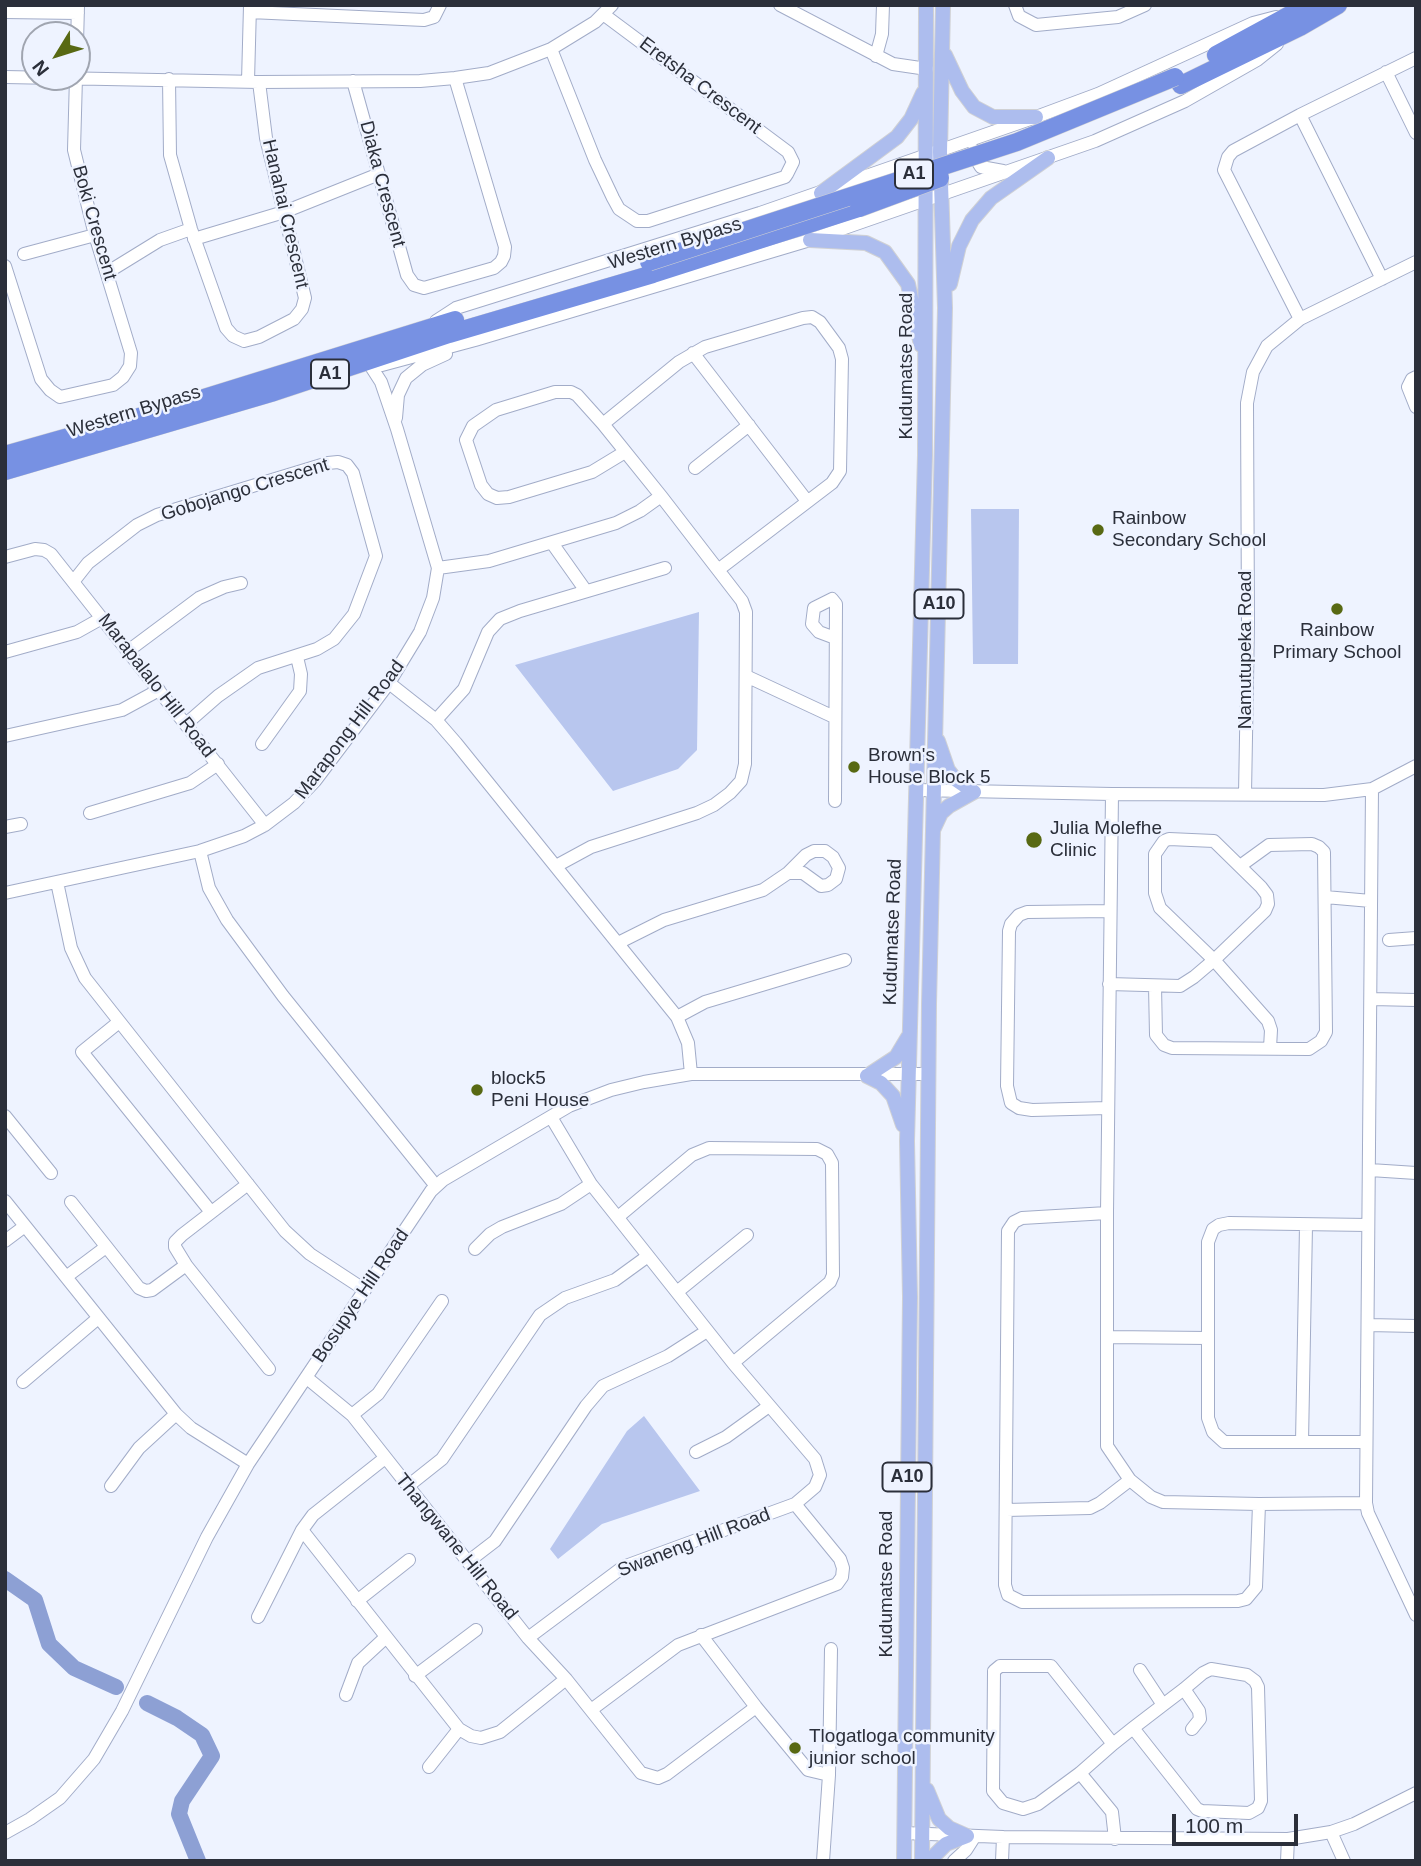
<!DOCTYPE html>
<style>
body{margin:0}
#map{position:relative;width:1421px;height:1866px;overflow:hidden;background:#eef3ff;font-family:Arial,sans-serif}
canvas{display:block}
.frame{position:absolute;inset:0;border:7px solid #2b2f3a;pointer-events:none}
.north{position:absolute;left:21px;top:21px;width:70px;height:70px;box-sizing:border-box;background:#eef3ff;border:2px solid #a0a5b0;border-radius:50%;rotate:232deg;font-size:19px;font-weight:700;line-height:28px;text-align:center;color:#2b2f3a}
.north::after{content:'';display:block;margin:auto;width:24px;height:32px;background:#586913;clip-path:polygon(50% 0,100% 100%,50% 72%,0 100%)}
.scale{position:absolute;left:1172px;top:1814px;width:126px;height:32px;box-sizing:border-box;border:4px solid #2b2f3a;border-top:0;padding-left:9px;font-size:21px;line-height:24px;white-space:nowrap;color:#2b2f3a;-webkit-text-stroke:5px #eef3ff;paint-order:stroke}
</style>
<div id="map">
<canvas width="1421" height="1866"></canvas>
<div class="frame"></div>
<div class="north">N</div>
<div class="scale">100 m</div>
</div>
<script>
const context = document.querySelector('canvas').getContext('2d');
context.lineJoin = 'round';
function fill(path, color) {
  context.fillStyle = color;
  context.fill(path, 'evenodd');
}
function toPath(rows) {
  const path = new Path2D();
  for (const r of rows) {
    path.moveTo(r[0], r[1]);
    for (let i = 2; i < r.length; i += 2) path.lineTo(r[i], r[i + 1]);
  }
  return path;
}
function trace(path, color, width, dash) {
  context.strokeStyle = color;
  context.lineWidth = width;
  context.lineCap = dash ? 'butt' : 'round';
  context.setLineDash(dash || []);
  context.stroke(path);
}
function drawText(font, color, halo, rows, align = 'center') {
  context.font = font + ' Arial,sans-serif';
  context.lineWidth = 5;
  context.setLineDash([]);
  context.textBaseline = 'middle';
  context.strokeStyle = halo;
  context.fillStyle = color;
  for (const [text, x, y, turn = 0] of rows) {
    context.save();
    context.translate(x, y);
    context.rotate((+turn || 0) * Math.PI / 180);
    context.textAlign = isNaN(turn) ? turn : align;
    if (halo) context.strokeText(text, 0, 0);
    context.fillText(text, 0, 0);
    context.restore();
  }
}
fill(toPath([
 [971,509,1019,509,1018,664,973,664],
 [699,612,697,750,678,769,613,791,515,665],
 [644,1416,700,1491,602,1524,558,1559,550,1549,627,1431]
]), '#b8c6ee');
trace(toPath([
 [5,1579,35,1600,49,1644,74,1668,116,1687],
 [147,1703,177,1718,202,1735,212,1756,182,1801,179,1814,198,1861]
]), '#8da0d4', 16);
const minor = toPath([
 [780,5,893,64,927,69],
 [1015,5,1019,16,1036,25,1118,17,1145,5],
 [5,12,78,13],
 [250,12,424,20,434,17,440,5],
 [77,43,78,6],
 [551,49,595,160,613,198,619,209,637,221,648,221,785,177,787,174,793,162,788,152,603,14],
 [876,56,882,34,883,5],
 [1386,72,1416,133],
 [5,77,259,82,420,81,455,78,489,73,551,49,595,22,612,5],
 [169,79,170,155,191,229,226,328,233,336,244,341,259,337,294,319,302,309,305,298,266,138,259,82],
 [248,81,250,6],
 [353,81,407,275,414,285,424,288,494,268,501,262,504,256,505,247,455,78],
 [1300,115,1382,279],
 [974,150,976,159,981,167,1003,171],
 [194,239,284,212,379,174],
 [24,254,95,235],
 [5,266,41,379,50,390,60,397,113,385,123,377,130,366,131,353,95,235,74,150,76,77],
 [108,272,160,240,191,229],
 [1300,319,1224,170,1228,157,1233,151,1300,115,1416,58],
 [436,321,456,308,760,213,1036,117,1098,94,1253,23,1276,17],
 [693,353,807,501],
 [382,365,475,340,810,240,1095,141,1185,101,1257,60,1277,44],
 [1416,377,1412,379,1408,387,1416,407],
 [396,418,398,395,406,378,422,365,446,354],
 [603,424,679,362,705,347,803,318,812,317,820,322,839,348,842,359,840,471,832,483,718,570],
 [695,468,749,425],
 [552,543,586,591],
 [5,557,35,549,44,550,51,554,265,825],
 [438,568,489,561,616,523,640,511,661,496],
 [73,582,88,563,137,525,157,515,328,463,338,462,347,465,353,473,376,556,354,614,334,639,317,649,258,668,218,696,186,724],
 [835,638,819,632,812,624,814,608,832,599,836,604,835,801],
 [128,651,199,598,224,587,241,583],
 [5,652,77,632,102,618],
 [746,676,834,717],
 [389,683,436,720,456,743,677,1017,688,1043,691,1074],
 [436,720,464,689,488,632,500,619,520,611,665,568],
 [5,736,122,710,159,690],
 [262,744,300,691,301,674,297,657],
 [1372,789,1366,1503,1368,1513,1416,1615],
 [916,790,1112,794,1324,795,1372,789,1416,766],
 [1112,794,1107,1213,1107,1446,1130,1480,1151,1497,1163,1502,1259,1504,1366,1503],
 [1245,794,1248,624,1247,403,1253,372,1267,346,1300,319,1416,262],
 [90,813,190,783,218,764],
 [5,827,21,824],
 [200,851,209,888,227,920,283,996,436,1186],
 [556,866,591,847,697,813,714,805,730,793,741,781,745,764,746,612,742,601,661,496,603,424,577,395,571,392,555,392,496,410,473,426,466,440,481,485,488,494,497,498,509,497,592,472,625,452],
 [57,882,71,948,85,978,285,1231,310,1254,365,1290],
 [5,893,200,851,244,836,265,825,294,803,315,781,389,683,420,632,433,598,438,568,397,429,381,382,372,368],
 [1325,897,1371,901],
 [1389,940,1416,938],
 [618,943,664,920,763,890,788,873,806,855,814,851,825,851,833,857,839,868,836,879,828,885,821,886,803,873,788,873],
 [1109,984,1180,986,1194,977,1214,960,1265,911,1268,904,1267,895,1261,887,1214,841,1169,839,1164,841,1155,854,1155,893,1160,908,1214,960,1268,1021,1271,1030,1270,1048],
 [1155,986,1156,1035,1164,1045,1172,1048,1309,1049,1321,1041,1326,1032,1324,852,1319,847,1312,844,1269,845,1240,866],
 [1372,999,1416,1000],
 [677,1017,705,1002,845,960],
 [119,1022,82,1052,211,1212],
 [1108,1108,1032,1110,1019,1108,1011,1103,1007,1086,1009,931,1011,924,1019,915,1027,912,1110,911],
 [5,1116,51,1173],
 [1370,1170,1416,1173],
 [248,1184,182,1235,175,1242,175,1247,186,1265,269,1369],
 [5,1201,176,1414,191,1428,248,1464],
 [71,1202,139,1288,146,1291,152,1290,186,1265],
 [1107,1213,1022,1218,1014,1222,1008,1231,1005,1585,1008,1595,1022,1602,1238,1601,1246,1599,1256,1587,1259,1504],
 [618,1217,692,1155,709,1148,817,1149,827,1154,832,1163,833,1275,830,1282,733,1363],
 [5,1241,25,1226],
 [475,1249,490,1234,502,1227,561,1204,591,1184],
 [66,1277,106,1247],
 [677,1292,747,1235],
 [1368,1325,1416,1326],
 [1108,1337,1208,1338],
 [307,1378,352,1415,528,1638,566,1679,641,1773,658,1778,667,1774,756,1707],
 [23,1382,97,1319],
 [352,1415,378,1394,442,1301],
 [1302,1442,1306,1226],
 [1366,1442,1224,1442,1213,1432,1208,1418,1208,1242,1213,1229,1219,1225,1229,1223,1368,1225],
 [696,1452,726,1437,769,1406],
 [111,1486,139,1448,176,1414],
 [408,1486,442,1459,540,1315,565,1298,615,1280,648,1256],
 [1006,1510,1090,1508,1100,1503,1130,1480],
 [302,1530,459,1729,471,1736,481,1738,500,1732,566,1679],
 [469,1561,495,1541,586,1406,603,1386,668,1356,707,1331],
 [357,1601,409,1560],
 [258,1617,302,1530,313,1515,385,1458],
 [701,1635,756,1707,808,1770,829,1775],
 [528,1638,623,1567,795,1504,815,1487,820,1475,815,1459,733,1363,591,1184,551,1117],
 [1140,1670,1163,1705],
 [415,1676,476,1630],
 [1184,1689,1199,1711,1200,1719,1192,1729],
 [346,1695,358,1663,385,1638],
 [591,1710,678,1645,837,1584,842,1577,843,1568,840,1559,795,1504],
 [1113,1744,1051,1666,1000,1666,994,1671,993,1791,1003,1803,1023,1809,1038,1804,1080,1773,1113,1744,1133,1728,1163,1705,1184,1689,1203,1673,1211,1669,1247,1675,1255,1681,1258,1687,1261,1801,1258,1808,1249,1813,1202,1811,1197,1809,1133,1728],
 [429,1767,459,1729],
 [1080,1773,1112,1812,1115,1839],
 [1331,1832,1344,1861],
 [5,1833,30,1819,60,1798,94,1759,122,1711,207,1537,248,1464,431,1191,443,1180,569,1106,611,1090,644,1082,691,1074,929,1074],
 [904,1833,1003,1837,1288,1839,1331,1832,1354,1824,1416,1793],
 [823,1861,829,1775,831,1649],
 [954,1861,966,1850,975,1836],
 [1002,1861,1003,1837],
 [1287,1861,1288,1839]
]);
const major = toPath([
 [945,55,962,91,974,107,993,117,1036,117],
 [821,193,897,137,911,119,923,93],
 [810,240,866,243,885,252,908,284,921,345],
 [950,284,959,246,972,220,991,198,1048,158],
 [938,741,948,770,955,779,974,792],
 [933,830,941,813,949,806,974,792],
 [867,1076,881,1083,893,1096,903,1125],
 [867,1076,896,1057,908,1037],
 [927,1790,939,1819,949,1828,967,1836],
 [904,1861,910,1297,907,1141,925,455,926,5],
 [922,1861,929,1004,945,308,940,152,943,5],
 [929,1861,946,1844,967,1836]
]);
const highway = toPath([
 [1216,55,1308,5],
 [1181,85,1300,27,1338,5],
 [5,455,178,406,455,320],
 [5,471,274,392,449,334,653,274,859,208]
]);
trace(minor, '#a2acc8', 14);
trace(major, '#d0d1d4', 16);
trace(highway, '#d0d1d4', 19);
trace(minor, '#fff', 12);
trace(major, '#adbdee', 14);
trace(highway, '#7791e3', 18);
const highwayBridge = toPath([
 [859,208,940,178],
 [649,262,1017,142,1175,77]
]);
trace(highwayBridge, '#d0d1d4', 19, []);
trace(highwayBridge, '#7791e3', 18);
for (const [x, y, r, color] of [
 [1098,530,7,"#586913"],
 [1337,609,7,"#586913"],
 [854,767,7,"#586913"],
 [1034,840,9,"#586913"],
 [477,1090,7,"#586913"],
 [795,1748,7,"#586913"]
]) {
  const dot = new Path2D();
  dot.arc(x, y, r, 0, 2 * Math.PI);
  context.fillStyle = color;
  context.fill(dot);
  trace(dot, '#eef3ff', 2.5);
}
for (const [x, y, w] of [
 [914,174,38],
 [330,374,38],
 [939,604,49],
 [907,1477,49]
]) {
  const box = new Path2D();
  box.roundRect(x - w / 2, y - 14.5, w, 29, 5);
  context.fillStyle = '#eef3ff';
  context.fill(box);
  trace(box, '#2b2f3a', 2);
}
drawText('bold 18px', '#2b2f3a', null, [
 ["A1",914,174],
 ["A1",330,374],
 ["A10",939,604],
 ["A10",907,1477]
]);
drawText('19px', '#2b2f3a', '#eef3ff', [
 ["Eretsha Crescent",700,86,37],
 ["Diaka Crescent",382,184,75],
 ["Hanahai Crescent",285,214,77],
 ["Boki Crescent",94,223,74],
 ["Western Bypass",675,244,-17],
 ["Kudumatse Road",907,366,-90],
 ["Western Bypass",134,412,-17],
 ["Gobojango Crescent",245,490,-17],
 ["Namutupeka Road",1246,650,-90],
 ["Marapalalo Hill Road",156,686,52],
 ["Marapong Hill Road",350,730,-53],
 ["Kudumatse Road",893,932,-88],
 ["Bosupye Hill Road",361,1296,-56],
 ["Swaneng Hill Road",694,1543,-21],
 ["Thangwane Hill Road",456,1547,51],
 ["Kudumatse Road",887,1584,-90]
]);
drawText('19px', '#2b2f3a', '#eef3ff', [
 ["Rainbow",1112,519],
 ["Secondary School",1112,541],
 ["Rainbow",1337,631,"center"],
 ["Primary School",1337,653,"center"],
 ["Brown's",868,756],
 ["House Block 5",868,778],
 ["Julia Molefhe",1050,829],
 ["Clinic",1050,851],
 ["block5",491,1079],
 ["Peni House",491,1101],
 ["Tlogatloga community",809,1737],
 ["junior school",809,1759]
], 'left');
</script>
